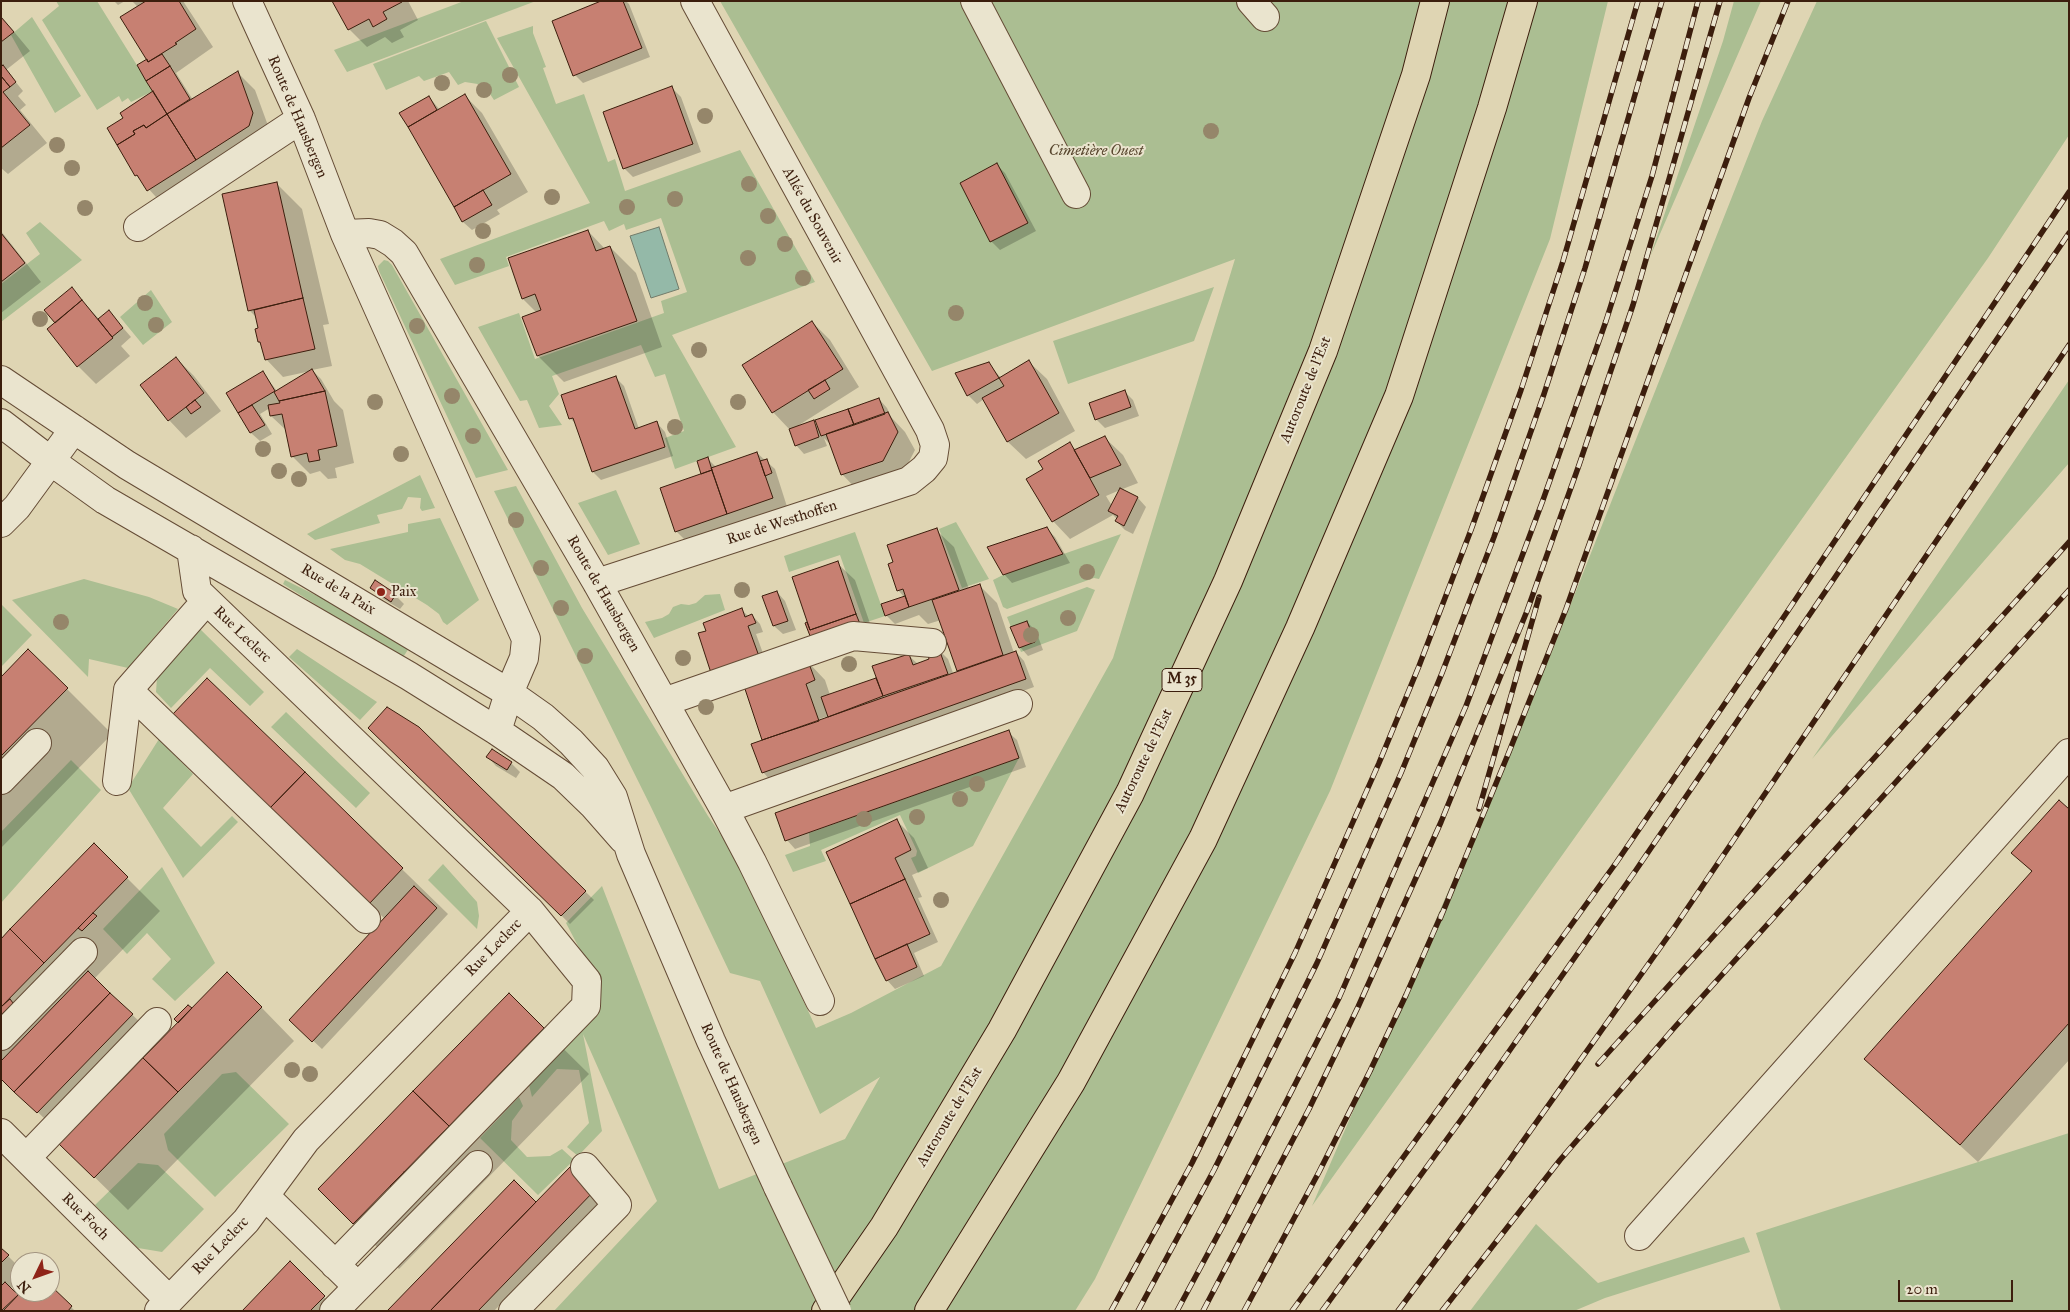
<!DOCTYPE html>
<meta charset="utf-8">
<style>
body{margin:0}
#map{position:relative;width:2070px;height:1312px;overflow:hidden;background:#dfd5b3;font-family:"IM FELL Great Primer",serif}
canvas{display:block}
.frame{position:absolute;inset:0;border:2px solid #3c1e0d;pointer-events:none}
.north{position:absolute;left:10px;top:1252px;width:50px;height:50px;box-sizing:border-box;background:#eae4ce;border:1px solid #a49581;border-radius:50%;rotate:228deg;font-size:14px;font-weight:700;line-height:20px;text-align:center;color:#3c1e0d}
.north::after{content:'';display:block;margin:auto;width:18px;height:22px;background:#8f2418;clip-path:polygon(50% 0,100% 100%,50% 72%,0 100%)}
.scale{position:absolute;left:1898px;top:1280px;width:115px;height:22px;box-sizing:border-box;border:2px solid #3c1e0d;border-top:0;padding-left:6px;font-size:15px;line-height:18px;white-space:nowrap;color:#3c1e0d;-webkit-text-stroke:4px #eae4ce;paint-order:stroke}
</style>
<div id="map">
<canvas width="2070" height="1312"></canvas>
<div class="frame"></div>
<div class="north">N</div>
<div class="scale">20 m</div>
</div>
<script>
const context = document.querySelector('canvas').getContext('2d');
context.lineJoin = 'round';
function fill(path, color) {
  context.fillStyle = color;
  context.fill(path, 'evenodd');
}
function toPath(rows) {
  const path = new Path2D();
  for (const r of rows) {
    path.moveTo(r[0], r[1]);
    for (let i = 2; i < r.length; i += 2) path.lineTo(r[i], r[i + 1]);
  }
  return path;
}
function trace(path, color, width, dash) {
  context.strokeStyle = color;
  context.lineWidth = width;
  context.lineCap = dash ? 'butt' : 'round';
  context.setLineDash(dash || []);
  context.stroke(path);
}
function drawText(font, color, halo, rows, align = 'center') {
  context.font = font + ' "IM FELL Great Primer",serif';
  context.lineWidth = 4;
  context.setLineDash([]);
  context.textBaseline = 'middle';
  context.strokeStyle = halo;
  context.fillStyle = color;
  for (const [text, x, y, turn = 0] of rows) {
    context.save();
    context.translate(x, y);
    context.rotate((+turn || 0) * Math.PI / 180);
    context.textAlign = isNaN(turn) ? turn : align;
    if (halo) context.strokeText(text, 0, 0);
    context.fillText(text, 0, 0);
    context.restore();
  }
}
fill(toPath([
 [56,1,97,1,153,91,131,102,128,98,122,102,119,96,97,110,42,20,59,6],
 [464,1,536,1,347,72,334,50],
 [720,1,1608,1,1550,239,1330,791,1095,1279,1075,1311,554,1311,657,1201,583,1034,602,1131,578,1156,567,1147,589,1123,579,1070,557,1069,532,1097,529,1085,581,1031,590,1019,599,986,566,923,602,886,719,1189,845,1139,880,1077,820,1114,760,981,730,973,651,807,494,491,516,486,582,608,708,816,739,861,816,1028,851,1013,941,966,1113,658,1235,259,932,371],
 [1734,1,1761,1,1650,257,1723,41],
 [1817,1,2069,1,2069,135,1988,258,1312,1206,1553,649,1762,121],
 [32,17,81,96,55,113,11,35],
 [486,21,519,87,494,100,484,85,465,82,458,85,449,72,424,81,419,76,386,90,373,64],
 [533,26,533,33,546,67,543,68,556,104,584,94,608,162,615,159,625,191,740,150,815,282,672,335,736,447,675,469,665,438,684,431,665,374,655,377,641,345,552,376,559,394,549,406,562,425,539,428,527,400,520,401,478,327,519,313,535,359,664,313,661,301,687,292,661,218,626,230,624,224,609,231,604,221,506,257,509,266,455,285,440,259,590,203,497,38],
 [40,222,82,260,1,322,1,284,40,254,26,233],
 [384,260,388,261,392,265,508,470,476,478,379,271,378,266],
 [1214,287,1194,341,1068,384,1053,341],
 [151,290,172,322,143,345,120,317],
 [2069,380,2069,463,1812,759],
 [420,475,435,508,422,511,420,508,421,498,408,497,402,509,377,515,380,523,315,540,307,534],
 [616,490,640,544,608,555,578,503],
 [440,518,479,600,447,625,443,622,439,614,427,605,360,564,345,560,330,549,408,532,408,524],
 [956,522,989,579,962,588,939,529],
 [855,532,885,616,864,623,840,555,789,572,784,556],
 [1121,534,1099,579,1094,578,1007,609,1003,607,993,580,1003,575],
 [84,579,149,597,178,609,128,668,89,659,88,677,12,600],
 [285,580,362,618,409,648,402,659,283,584],
 [1087,587,1095,590,1077,631,1021,652,1007,617],
 [720,594,725,610,654,638,645,622,662,618,669,614,673,607,681,604,689,605,696,603,705,595],
 [1,604,32,635,1,667],
 [200,629,264,692,250,706,210,668,171,708,156,692,157,678],
 [297,649,377,702,360,720,289,657],
 [286,712,370,793,356,808,271,727],
 [159,739,193,774,163,808,201,847,232,816,238,822,183,878,128,788],
 [1019,758,973,846,918,873,911,858,916,856,917,851,900,815,821,850,826,861,793,872,785,855,810,846,809,833],
 [71,760,101,790,1,903,1,832],
 [443,864,477,902,479,916,477,929,428,880],
 [162,867,215,963,175,1001,152,979,171,959,147,933,127,954,103,929],
 [236,1072,289,1124,215,1197,168,1150,164,1134,222,1074],
 [519,1097,523,1106,512,1121,511,1140,527,1157,550,1156,562,1149,574,1160,538,1195,480,1138],
 [2069,1133,2069,1311,1781,1311,1756,1233],
 [138,1163,158,1165,204,1209,162,1252,138,1248,95,1205],
 [1536,1224,1598,1283,1744,1237,1750,1252,1605,1298,1574,1311,1470,1311]
]), '#abbe92');
const water = toPath([
 [659,227,679,289,651,298,630,236,659,227]
]);
fill(water, '#94b9a8');
trace(water, '#717b6a', 1);
fill(toPath([
 [114,1,125,1,118,5],
 [132,1,183,1,213,47,176,73,193,100,238,73,255,90,270,131,166,208,136,175,125,118,155,92,138,66,148,60,138,7],
 [333,1,408,1,418,20,400,30,404,37,392,43,385,37,367,47,349,29],
 [604,1,626,1,629,4,650,57,583,83,575,75],
 [1,16,30,51,6,70,23,91,18,96,26,105,20,110,47,143,8,174,1,168],
 [672,88,681,97,701,152,633,177,624,168],
 [465,96,482,113,528,192,497,210,500,214,472,230,463,222,401,113,429,97,440,110],
 [996,164,1005,173,1036,231,1000,250,991,241],
 [276,183,302,209,329,324,323,325,332,366,312,370,321,379,334,401,343,410,354,463,335,468,337,478,328,479,320,471,310,474,292,456,287,431,271,416,270,408,260,414,272,434,260,441,251,433,228,394,263,373,277,391,311,371,283,377,266,359,263,346,259,342,260,329,257,318,249,310],
 [1,231,41,282,1,313],
 [588,231,605,249,610,247,636,273,662,347,564,382,538,356,524,317,537,313,523,299],
 [71,289,100,320,117,321,131,337,121,346,130,356,96,384,78,366,49,329,57,323],
 [812,322,830,340,859,387,796,427,813,422,819,428,879,399,887,408,891,417,905,432,915,450,900,479,859,492,842,474,831,445,824,438,827,446,804,454,796,445,790,430,773,412,744,366],
 [176,358,194,376,221,411,186,438,169,420],
 [1029,362,1047,379,1075,431,1026,459,1008,442,984,399,977,404,968,395,988,363,1001,378],
 [615,377,624,386,639,429,657,423,665,432,673,456,601,480,593,472,577,425,570,418],
 [1125,392,1133,400,1139,416,1105,428,1096,419],
 [1105,438,1123,455,1138,483,1120,490,1138,498,1146,507,1133,534,1125,530,1116,521,1117,519,1113,515,1070,539,1053,521,1028,479,1044,470,1070,444,1076,450],
 [1120,490,1112,506,1106,496],
 [757,453,775,469,790,516,694,549,676,531,703,475,707,458,716,467],
 [1046,528,1055,537,1070,563,1012,583,1004,574],
 [936,530,954,547,969,589,979,585,997,603,1014,653,1016,652,1024,661,1034,687,771,781,763,772,764,741,744,684,808,662,825,680,830,695,877,679,909,656,918,664,930,659,939,650,948,659,953,673,958,671,941,620,928,624,919,615,895,624,886,615,905,598,898,590],
 [825,717,825,720,788,730],
 [837,563,855,580,873,632,812,630],
 [372,588,395,595,404,604,400,609,380,597],
 [777,592,785,601,796,630,783,634,774,626],
 [742,610,749,617,752,615,760,624,763,632,756,634,768,667,707,631],
 [1027,622,1036,631,1043,650,1028,656,1020,647],
 [1,678,67,689,112,734,1,848],
 [208,680,448,914,322,1049,291,1020,385,919,336,872],
 [369,728,418,728,594,900,570,924],
 [1008,732,1017,740,1026,767,795,849,787,840,777,814],
 [492,751,511,763,520,772,516,778,496,766,488,757],
 [2069,810,2069,1060,1978,1162,1865,1059,2032,872,2013,853],
 [897,821,914,838,928,868,912,875,922,897,918,898,938,942,914,953,924,976,895,989,887,980],
 [94,845,160,911,94,979,141,1023,46,1120,1,1077,1,941],
 [509,995,589,1074,399,1269,319,1189],
 [261,1007,294,1041,128,1210,61,1144,96,1108,93,1104,105,1092,109,1095,192,1010],
 [571,1168,603,1199,494,1311,389,1311,536,1204],
 [1,1249,20,1268,20,1279,10,1289,18,1297,23,1292,50,1292,50,1286,75,1311,1,1311],
 [290,1263,338,1311,244,1311]
]), '#0003');
const building = toPath([
 [146,1,179,1,196,29,175,43,177,44,148,62,120,17,146,1],
 [332,1,401,1,402,2,383,12,387,19,373,27,369,19,348,30,332,1],
 [601,1,623,1,642,48,573,76,552,21,601,1],
 [1,17,14,32,1,42,1,17],
 [162,54,170,66,146,81,137,65,147,59,148,62,162,54],
 [3,65,16,82,10,87,1,76,1,67,3,65],
 [170,66,190,99,167,114,146,81,170,66],
 [238,71,253,113,249,126,196,160,167,114,238,71],
 [1,76,10,87,3,92,30,125,1,148,1,76],
 [672,86,693,144,623,169,603,112,672,86],
 [153,91,167,114,146,128,144,125,133,131,135,134,117,145,107,128,123,118,120,113,153,91],
 [465,94,511,174,454,207,408,127,465,94],
 [429,96,437,110,408,127,399,113,429,96],
 [167,114,196,160,147,191,137,175,135,176,117,145,135,134,133,131,144,125,146,128,167,114],
 [997,163,1028,223,990,242,960,183,997,163],
 [277,182,303,298,248,311,222,194,277,182],
 [483,190,492,205,462,222,454,207,483,190],
 [588,230,596,251,610,246,637,321,537,356,522,317,541,310,535,294,522,299,508,258,588,230],
 [1,233,25,263,1,282,1,233],
 [72,287,82,300,55,323,44,310,72,287],
 [303,298,315,349,265,360,260,342,258,342,255,329,258,328,254,310,303,298],
 [82,300,113,338,77,367,47,329,82,300],
 [109,310,123,328,112,337,98,319,109,310],
 [812,321,843,369,772,413,742,365,812,321],
 [176,357,204,393,168,421,140,385,176,357],
 [1029,360,1059,413,1007,442,982,398,1004,386,999,378,1029,360],
 [989,362,999,378,967,396,955,373,989,362],
 [312,369,325,391,279,401,274,392,312,369],
 [263,371,275,391,238,413,226,393,263,371],
 [616,376,635,429,657,421,665,447,592,472,573,418,569,419,561,395,616,376],
 [825,380,830,389,814,399,808,390,825,380],
 [1125,390,1131,407,1095,420,1089,403,1125,390],
 [325,391,337,446,318,450,320,460,309,462,307,453,291,457,282,414,270,416,268,405,280,403,279,401,325,391],
 [879,398,885,414,854,425,848,409,879,398],
 [195,400,201,407,191,414,186,407,195,400],
 [252,405,265,425,250,433,238,413,252,405],
 [848,409,854,425,821,436,815,420,848,409],
 [888,412,898,432,883,461,841,475,826,434,888,412],
 [814,420,819,437,795,446,789,429,814,420],
 [1105,436,1121,465,1090,478,1074,450,1105,436],
 [1070,442,1099,495,1052,522,1026,479,1043,469,1038,461,1070,442],
 [757,452,773,498,727,514,711,468,757,452],
 [708,457,712,470,701,474,697,461,708,457],
 [767,459,772,473,765,476,760,461,767,459],
 [712,470,727,514,675,532,660,488,712,470],
 [1120,488,1138,497,1124,526,1115,521,1118,516,1108,511,1120,488],
 [1047,527,1063,554,1003,575,987,547,1047,527],
 [937,528,959,590,909,607,903,589,897,591,888,564,893,562,887,545,937,528],
 [838,561,856,614,810,630,792,577,838,561],
 [375,580,396,594,391,602,370,588,375,580],
 [980,584,1003,655,957,671,932,600,980,584],
 [777,591,788,621,773,626,762,596,777,591],
 [905,596,909,607,885,616,881,604,905,596],
 [742,608,745,617,752,614,756,623,748,626,760,659,712,676,698,633,706,631,703,623,742,608],
 [856,614,860,624,812,641,805,623,807,622,810,630,856,614],
 [1027,621,1035,642,1019,648,1010,627,1027,621],
 [28,649,68,688,1,756,1,677,28,649],
 [939,649,948,674,883,696,872,666,909,654,913,665,929,659,927,653,939,649],
 [1016,651,1026,679,762,773,751,744,1016,651],
 [808,661,815,680,806,684,819,721,762,740,743,683,808,661],
 [207,678,305,772,270,808,173,714,207,678],
 [876,678,883,696,828,717,821,697,876,678],
 [387,707,419,727,586,891,561,916,368,728,387,707],
 [1009,730,1019,758,785,841,775,813,1009,730],
 [492,749,512,762,507,770,486,757,492,749],
 [305,772,403,868,369,904,270,808,305,772],
 [2059,800,2069,809,2069,1023,1960,1145,1864,1059,2032,871,2011,853,2059,800],
 [897,819,911,850,895,858,905,879,850,904,826,852,897,819],
 [94,843,128,877,44,963,10,929,94,843],
 [905,879,930,934,875,959,850,904,905,879],
 [414,886,437,908,312,1042,289,1020,414,886],
 [93,913,97,916,82,931,78,928,93,913],
 [10,929,44,963,1,1007,1,939,10,929],
 [907,944,917,967,886,981,875,959,907,944],
 [88,971,110,993,14,1092,1,1079,1,1061,88,971],
 [227,972,262,1007,178,1092,143,1058,227,972],
 [110,993,133,1014,37,1113,14,1092,110,993],
 [509,993,544,1028,449,1126,413,1091,509,993],
 [10,999,13,1003,1,1015,1,1007,10,999],
 [188,1005,192,1008,178,1023,174,1019,188,1005],
 [143,1058,178,1092,94,1178,59,1144,143,1058],
 [413,1091,449,1126,353,1224,318,1189,413,1091],
 [571,1166,596,1189,478,1311,430,1311,571,1166],
 [404,1172,408,1176,394,1190,390,1186,404,1172],
 [514,1180,536,1202,430,1311,387,1311,514,1180],
 [1,1248,9,1255,1,1263,1,1248],
 [290,1261,325,1296,310,1311,242,1311,290,1261],
 [5,1282,18,1295,1,1311,1,1286,5,1282],
 [50,1285,72,1306,68,1311,3,1311,21,1292,50,1292,50,1285]
]);
fill(building, '#c78072');
trace(building, '#3c1e0d', 1);
const minor = toPath([
 [247,1,301,119,345,234,526,639,524,658,509,693,497,731],
 [975,1,1076,194],
 [1251,1,1265,17],
 [138,227,301,119],
 [345,234,369,233,380,235,393,243,404,253,597,583,724,809,752,862,820,1001],
 [1,380,127,465,509,693,543,717,571,742,595,768,613,797,631,854,711,1041,778,1187],
 [1,423,52,462,105,500,409,676,497,731,563,776,594,806,623,839],
 [1,523,17,507,74,429],
 [597,583,909,481,924,469,933,458,935,445,930,430,695,1],
 [128,690,366,919],
 [664,702,853,636,932,643],
 [1,780,37,743],
 [117,781,128,690,206,601],
 [724,809,1018,704],
 [1,1036,83,952],
 [1,1133,169,1300],
 [26,1158,157,1022],
 [266,1197,349,1278],
 [1639,1236,2069,753],
 [335,1265,586,1006,587,981,530,911],
 [159,1311,246,1221,306,1140,530,911,197,591,191,549],
 [334,1311,478,1165],
 [513,1311,617,1205,585,1167]
]);
const highway = toPath([
 [826,1311,884,1227,1002,1030,1130,793,1228,581,1323,351,1416,75,1435,1],
 [929,1311,1071,1082,1203,839,1300,628,1399,396,1492,108,1523,1]
]);
trace(minor, '#654c36', 30);
trace(highway, '#3c1e0d', 30);
trace(minor, '#eae4ce', 28);
trace(highway, '#dfd5b3', 28);
const rail = toPath([
 [1479,809,1539,597],
 [1440,919,1509,752,1566,609,1749,98,1788,1],
 [1598,1064,2069,542],
 [1111,1311,1192,1163,1295,953,1379,763,1419,666,1471,530,1521,390,1563,261,1638,1],
 [1138,1311,1214,1170,1317,963,1401,773,1442,673,1494,537,1544,394,1585,268,1662,1],
 [1177,1311,1227,1218,1339,998,1466,706,1543,500,1606,321,1652,176,1698,1],
 [1203,1311,1309,1109,1358,1007,1441,822,1527,611,1579,465,1633,305,1720,1],
 [1244,1311,1319,1172,1370,1071,1406,995,1442,913],
 [1292,1311,1616,863,1777,627,2069,192],
 [1322,1311,1463,1117,1634,873,2069,233],
 [1398,1311,1504,1168,1674,928,2069,345],
 [1442,1311,1560,1160,1674,1028,2069,590]
]);
trace(rail, '#3c1e0d', 5.5);
trace(rail, '#eae4ce', 4, [11]);
const minorBridge = toPath([
 [778,1187,837,1311]
]);
trace(minorBridge, '#654c36', 30, []);
trace(minorBridge, '#eae4ce', 28);
context.fillStyle = '#95866a';
for (const [x, y] of [
 [510,75],
 [442,83],
 [484,90],
 [705,116],
 [1211,131],
 [57,145],
 [72,168],
 [749,184],
 [552,197],
 [675,199],
 [627,207],
 [85,208],
 [768,216],
 [483,231],
 [785,244],
 [748,258],
 [477,265],
 [803,278],
 [145,303],
 [956,313],
 [40,319],
 [156,325],
 [417,326],
 [699,350],
 [452,396],
 [375,402],
 [738,402],
 [675,427],
 [473,436],
 [263,449],
 [401,454],
 [279,471],
 [299,479],
 [516,520],
 [541,568],
 [1087,572],
 [742,590],
 [561,608],
 [1068,618],
 [61,622],
 [1031,635],
 [585,656],
 [683,658],
 [849,664],
 [706,707],
 [977,784],
 [960,799],
 [917,817],
 [864,819],
 [941,900],
 [292,1070],
 [310,1074]
]) {
  context.beginPath();
  context.arc(x, y, 8, 0, 2 * Math.PI);
  context.fill();
}
for (const [x, y, r, color] of [
 [381,592,5,"#8f2418"]
]) {
  const dot = new Path2D();
  dot.arc(x, y, r, 0, 2 * Math.PI);
  context.fillStyle = color;
  context.fill(dot);
  trace(dot, '#eae4ce', 2);
}
for (const [x, y, w] of [
 [1182,680,40]
]) {
  const box = new Path2D();
  box.roundRect(x - w / 2, y - 11.5, w, 23, 4);
  context.fillStyle = '#eae4ce';
  context.fill(box);
  trace(box, '#3c1e0d', 1);
}
drawText('bold 14px', '#3c1e0d', null, [
 ["M 35",1182,680]
]);
drawText('15px', '#3c1e0d', '#eae4ce', [
 ["Route de Hausbergen",297,117,67],
 ["Allée du Souvenir",812,216,61],
 ["Autoroute de l’Est",1306,390,-68],
 ["Rue de Westhoffen",782,523,-18],
 ["Rue de la Paix",338,590,31],
 ["Route de Hausbergen",603,594,60],
 ["Rue Leclerc",242,635,44],
 ["Autoroute de l’Est",1144,761,-64],
 ["Rue Leclerc",494,948,-46],
 ["Route de Hausbergen",731,1084,66],
 ["Autoroute de l’Est",950,1117,-59],
 ["Rue Foch",85,1217,45],
 ["Rue Leclerc",221,1246,-46]
]);
drawText('italic 15px', '#58462e', '#eae4ce', [
 ["Cimetière Ouest",1096,151]
]);
drawText('15px', '#3c1e0d', '#eae4ce', [
 ["Paix",391,592]
], 'left');
</script>
